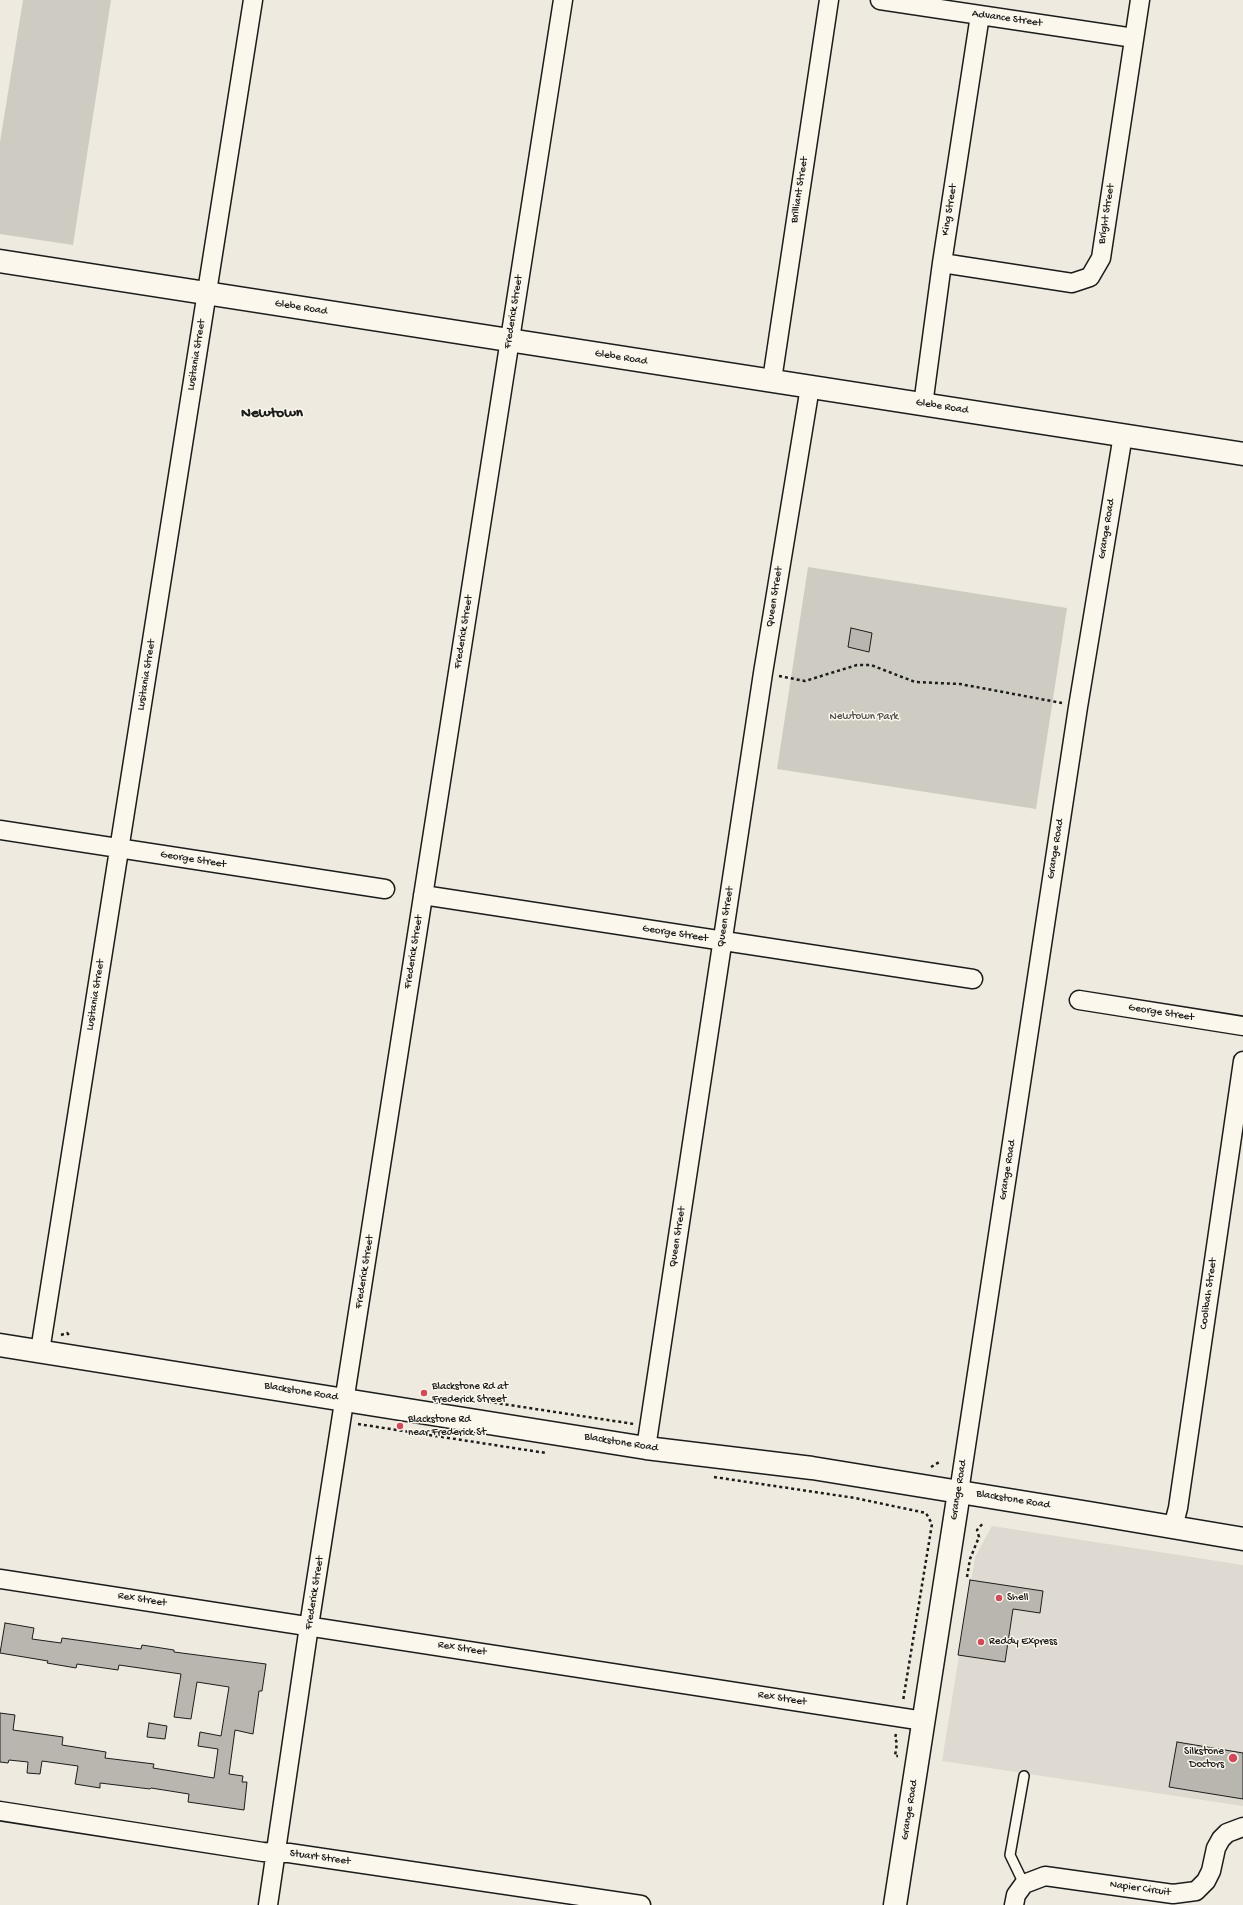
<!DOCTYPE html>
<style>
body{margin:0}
canvas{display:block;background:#eeeadf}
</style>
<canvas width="1243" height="1905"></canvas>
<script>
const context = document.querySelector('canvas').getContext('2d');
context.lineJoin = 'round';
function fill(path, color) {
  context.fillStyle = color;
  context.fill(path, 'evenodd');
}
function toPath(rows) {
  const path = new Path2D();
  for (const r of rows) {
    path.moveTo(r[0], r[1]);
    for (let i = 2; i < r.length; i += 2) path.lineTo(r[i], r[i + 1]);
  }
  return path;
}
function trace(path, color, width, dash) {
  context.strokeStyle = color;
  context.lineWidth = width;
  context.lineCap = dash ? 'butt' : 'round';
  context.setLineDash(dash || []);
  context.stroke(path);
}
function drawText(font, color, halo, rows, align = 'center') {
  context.font = font + ' "Gochi Hand",sans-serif';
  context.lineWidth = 3;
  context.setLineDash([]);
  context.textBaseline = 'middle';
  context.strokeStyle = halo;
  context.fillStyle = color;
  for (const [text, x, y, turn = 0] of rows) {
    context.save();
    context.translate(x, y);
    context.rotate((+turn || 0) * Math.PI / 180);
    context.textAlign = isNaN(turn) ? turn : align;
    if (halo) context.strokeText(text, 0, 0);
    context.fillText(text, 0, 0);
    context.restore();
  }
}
fill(toPath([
 [992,1526,1243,1565,1243,1806,942,1761,975,1557]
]), '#dedad1');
fill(toPath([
 [23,0,111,0,73,245,0,234,0,142],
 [808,567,1067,608,1036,809,777,769],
 [851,628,872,633,869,652,848,647]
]), '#ceccc2');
const building = toPath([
 [851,628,872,633,869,652,848,647,851,628],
 [970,1580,1043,1591,1040,1613,1013,1609,1005,1662,958,1655,970,1580],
 [5,1623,34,1628,32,1639,61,1643,62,1638,141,1649,142,1645,174,1650,174,1652,266,1664,262,1691,259,1691,253,1734,235,1730,229,1774,243,1776,242,1782,247,1782,244,1810,188,1802,189,1794,151,1788,150,1789,100,1783,100,1788,75,1784,78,1766,42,1761,40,1774,27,1773,28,1762,9,1760,8,1763,0,1762,0,1713,15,1715,13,1730,63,1737,62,1745,106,1752,105,1758,154,1764,153,1768,214,1778,218,1749,198,1746,200,1732,221,1736,229,1687,197,1682,191,1719,174,1717,181,1674,119,1665,118,1670,77,1664,76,1668,47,1663,48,1661,0,1653,5,1623],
 [149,1723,167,1726,165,1739,147,1737,149,1723],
 [1177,1742,1243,1753,1243,1799,1169,1787,1177,1742]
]);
fill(building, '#b9b6af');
trace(building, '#1c1c1c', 1);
const lane = toPath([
 [1024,1776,1010,1855,1024,1884]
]);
const street = toPath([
 [880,0,1134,38],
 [942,263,1072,283,1090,277,1101,258,1140,0],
 [772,380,829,0],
 [923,405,942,263,980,15],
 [0,830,385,889],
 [423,895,973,979],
 [1079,1000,1243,1026],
 [40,1351,253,0],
 [646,1448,763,673,810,387],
 [959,1492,1078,707,1123,435],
 [1173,1527,1178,1508,1243,1061],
 [0,1579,924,1721],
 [0,1811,263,1852,289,1853,641,1905],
 [268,1905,309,1626,563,0],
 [1014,1905,1016,1895,1024,1884,1045,1876,1173,1894,1196,1891,1206,1881,1211,1871,1216,1848,1221,1839,1227,1833,1243,1827]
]);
const secondary = toPath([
 [0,261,1243,454],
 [0,1345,646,1448,812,1468,1089,1513,1243,1539],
 [895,1905,959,1492]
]);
trace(lane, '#1c1c1c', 12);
trace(street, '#1c1c1c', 21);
trace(secondary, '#1c1c1c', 25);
trace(toPath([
 [779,676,805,681,857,665,871,665,915,682,960,684,1062,703],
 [61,1335,67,1333,70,1336],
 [470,1399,634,1424],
 [358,1424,546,1453],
 [931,1467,941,1461],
 [714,1477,855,1498,926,1513,932,1524,903,1701],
 [967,1577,970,1559,979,1537,977,1530,984,1522],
 [896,1734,895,1738,897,1743,895,1756,898,1756]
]), '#1c1c1c', 2.5, [3, 3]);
trace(lane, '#fbf7ec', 9);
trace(street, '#fbf7ec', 18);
trace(secondary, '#fbf7ec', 22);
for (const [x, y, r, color] of [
 [424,1393,4,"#d1495b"],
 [400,1426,4,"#d1495b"],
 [999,1598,4,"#d1495b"],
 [981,1642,4,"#d1495b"],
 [1233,1758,5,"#d1495b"]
]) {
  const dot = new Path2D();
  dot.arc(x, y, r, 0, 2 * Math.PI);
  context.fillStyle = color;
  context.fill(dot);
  trace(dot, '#fbf7ec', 1.5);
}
drawText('11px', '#1c1c1c', '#fbf7ec', [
 ["Advance Street",1007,19,8],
 ["Brilliant Street",800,190,-81],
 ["King Street",950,210,-81],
 ["Bright Street",1107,214,-81],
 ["Glebe Road",301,308,9],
 ["Frederick Street",514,312,-81],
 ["Lusitania Street",197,355,-81],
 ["Glebe Road",621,358,9],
 ["Glebe Road",942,407,9],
 ["Grange Road",1107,529,-81],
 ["Queen Street",775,597,-81],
 ["Frederick Street",464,632,-81],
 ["Lusitania Street",147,675,-81],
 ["Grange Road",1056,849,-81],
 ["George Street",193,860,9],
 ["Queen Street",726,917,-81],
 ["George Street",675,934,9],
 ["Frederick Street",414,952,-81],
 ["Lusitania Street",96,995,-81],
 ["George Street",1161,1013,9],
 ["Grange Road",1008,1170,-81],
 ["Queen Street",678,1237,-81],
 ["Frederick Street",365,1272,-81],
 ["Coolibah Street",1209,1294,-82],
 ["Blackstone Road",301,1392,9],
 ["Blackstone Road",621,1443,9],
 ["Grange Road",959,1490,-81],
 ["Blackstone Road",1013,1500,9],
 ["Frederick Street",315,1593,-81],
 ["Rex Street",142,1600,9],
 ["Rex Street",462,1649,9],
 ["Rex Street",782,1699,9],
 ["Grange Road",910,1810,-81],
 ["Stuart Street",320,1858,8],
 ["Napier Circuit",1140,1889,8]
]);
drawText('11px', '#51514e', '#fbf7ec', [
 ["Newtown Park",864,717]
]);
drawText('11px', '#1c1c1c', '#fbf7ec', [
 ["Blackstone Rd at",432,1387],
 ["Frederick Street",432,1400],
 ["Blackstone Rd",408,1420],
 ["near Frederick St",408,1433],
 ["Shell",1007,1598],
 ["Reddy Express",989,1642],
 ["Silkstone",1224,1752,"right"],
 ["Doctors",1224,1765,"right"]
], 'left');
drawText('bold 15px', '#1c1c1c', '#fbf7ec', [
 ["Newtown",272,414]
]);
</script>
